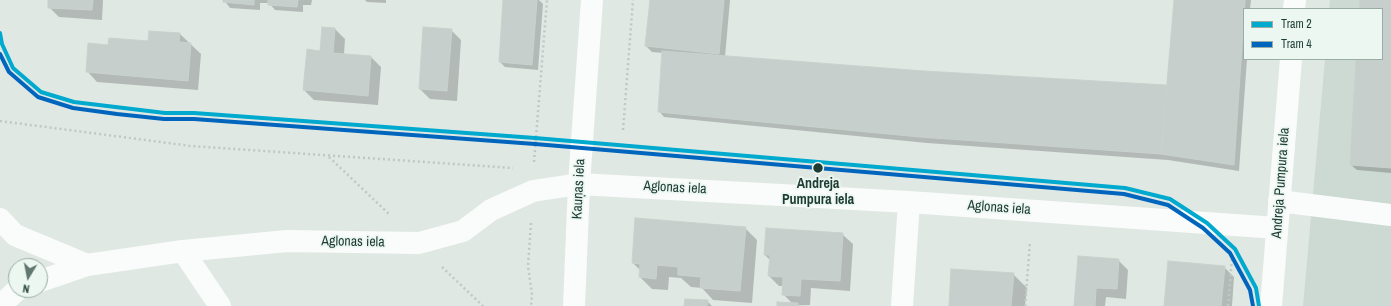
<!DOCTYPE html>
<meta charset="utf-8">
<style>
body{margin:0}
#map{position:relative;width:1391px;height:306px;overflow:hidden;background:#e0e8e4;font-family:"Archivo Narrow",sans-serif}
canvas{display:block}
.legend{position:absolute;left:1243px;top:8px;width:140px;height:52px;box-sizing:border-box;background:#edf7f2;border:1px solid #9aaca6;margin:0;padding:5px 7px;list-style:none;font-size:12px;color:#1d3c34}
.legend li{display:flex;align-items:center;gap:8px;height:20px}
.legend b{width:20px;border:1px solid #9aaca6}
.north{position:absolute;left:8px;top:258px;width:40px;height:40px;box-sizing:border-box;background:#edf7f2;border:1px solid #9aaca6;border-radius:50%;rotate:190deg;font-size:11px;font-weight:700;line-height:16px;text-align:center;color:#1d3c34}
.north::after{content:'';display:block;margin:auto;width:14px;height:18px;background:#617872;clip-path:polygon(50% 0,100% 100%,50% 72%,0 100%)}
</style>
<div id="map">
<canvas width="1391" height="306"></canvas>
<ul class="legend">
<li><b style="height:5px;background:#00a9ce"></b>Tram 2</li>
<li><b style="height:5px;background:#0065bd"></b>Tram 4</li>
</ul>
<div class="north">N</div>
</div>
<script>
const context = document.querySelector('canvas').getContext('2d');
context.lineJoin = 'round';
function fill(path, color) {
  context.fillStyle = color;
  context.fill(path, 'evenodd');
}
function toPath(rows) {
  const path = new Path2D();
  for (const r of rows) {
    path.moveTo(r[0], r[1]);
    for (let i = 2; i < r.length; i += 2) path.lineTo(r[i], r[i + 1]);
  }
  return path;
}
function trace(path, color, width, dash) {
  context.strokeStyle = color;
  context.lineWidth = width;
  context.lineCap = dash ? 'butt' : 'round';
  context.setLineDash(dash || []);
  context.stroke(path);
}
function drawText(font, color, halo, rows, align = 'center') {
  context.font = font + ' "Archivo Narrow",sans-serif';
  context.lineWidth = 3.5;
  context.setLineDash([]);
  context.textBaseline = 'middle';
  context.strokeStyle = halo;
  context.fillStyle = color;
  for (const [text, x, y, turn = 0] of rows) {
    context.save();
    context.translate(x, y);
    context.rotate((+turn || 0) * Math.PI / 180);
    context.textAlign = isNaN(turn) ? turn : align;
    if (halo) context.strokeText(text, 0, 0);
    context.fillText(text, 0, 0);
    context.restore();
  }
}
fill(toPath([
 [1330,0,1391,0,1391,306,1303,306,1325,59,1382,59,1382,9,1329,9]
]), '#cddad4');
fill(toPath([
 [49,0,103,0,102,20,59,17,49,7],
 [224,0,312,0,311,5,303,5,303,12,275,10,269,3,260,3,260,10,230,8],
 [365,0,386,0,386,3,367,2],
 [504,0,539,0,543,4,538,70,505,67,500,62],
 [651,0,730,0,725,57,925,72,1167,86,1175,0,1251,0,1250,9,1244,9,1244,59,1247,59,1239,171,1168,160,927,143,664,117,659,111,663,53,652,52,646,46],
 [1361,0,1391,0,1391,173,1357,170,1351,165,1357,59,1382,59,1382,9,1360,9],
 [322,28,335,29,345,39,344,54,371,57,381,67,378,105,314,100,304,90,320,52],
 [424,28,451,30,461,40,457,101,430,99,420,89],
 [180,34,201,54,198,90,97,82,87,71,109,46,149,42],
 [745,228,757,240,752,303,713,300,702,288,691,287,681,278,669,277,668,290,652,289,640,277,640,270,633,263],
 [842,234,853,244,850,291,811,288,810,305,778,306,793,304,783,294,784,286,779,286,769,276,770,260,765,255],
 [1118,260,1128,270,1126,299,1106,297,1105,306,1075,306],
 [1224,267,1234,277,1232,306,1165,306],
 [1013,274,1027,288,1025,306,950,306],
 [707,301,712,306,685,306]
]), '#0003');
const building = toPath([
 [48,0,93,0,92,10,48,8,48,0],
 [223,0,254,0,254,5,223,2,223,0],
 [268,0,298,0,297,7,268,5,268,0],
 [503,0,537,0,532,65,499,62,503,0],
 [650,0,724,0,719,54,645,46,650,0],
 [1174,0,1245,0,1234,165,1161,154,1174,0],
 [1360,0,1391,0,1391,168,1350,165,1356,59,1382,59,1382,9,1359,9,1360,0],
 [322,27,335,28,333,53,371,56,368,96,303,90,307,49,320,51,322,27],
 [423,27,452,29,447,91,419,89,423,27],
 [149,31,180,33,179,42,191,43,188,81,86,72,88,43,108,45,109,38,148,41,149,31],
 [662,51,924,71,920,137,658,112,662,51],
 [924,71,1166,85,1161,154,920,137,924,71],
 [635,218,746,227,740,291,700,288,701,277,678,275,678,267,657,265,656,279,639,277,640,264,632,263,635,218],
 [766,228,843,233,840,281,801,279,800,296,782,295,783,277,768,276,770,255,764,255,766,228],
 [1078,256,1119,259,1117,289,1096,288,1095,306,1074,306,1078,256],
 [1168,261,1225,266,1221,306,1164,306,1168,261],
 [951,269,1014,273,1011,306,949,306,951,269],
 [685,299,708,300,707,306,684,306,685,299],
 [777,302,798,303,798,306,777,306,777,302]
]);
fill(building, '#c7cfcc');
trace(building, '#c9d1cd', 1);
trace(toPath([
 [0,121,191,146,513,168],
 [623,130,633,0],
 [329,157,389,214],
 [534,162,547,0],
 [531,223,528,266,532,295,531,306],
 [442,267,483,306],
 [1025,306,1030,242],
 [1228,306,1232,258]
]), '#bec8c5', 2.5, [2, 3]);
trace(toPath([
 [1294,9,1295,0],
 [1279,201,1391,215],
 [0,219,15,235,87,265],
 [183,251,220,306],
 [40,281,87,265,183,251,287,241,419,243,463,231,491,210,533,191,579,184,909,202,1277,228],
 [0,306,17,290],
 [574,306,579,184,592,0],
 [902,306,909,202],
 [1271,306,1291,59]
]), '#fafcfb', 22);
trace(toPath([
 [0,33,2,44,13,68,41,92,74,102,165,113,194,113,535,138,1125,188,1170,199,1207,223,1235,249,1256,288,1259,306]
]), '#00a9ce', 4);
trace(toPath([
 [0,54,9,72,38,97,73,108,117,114,164,119,194,119,535,144,1124,194,1168,205,1203,228,1230,253,1250,290,1253,306]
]), '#0065bd', 4);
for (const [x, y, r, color] of [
 [818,168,5.5,"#1d3c34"]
]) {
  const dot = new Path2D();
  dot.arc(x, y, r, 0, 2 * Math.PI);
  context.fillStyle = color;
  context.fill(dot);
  trace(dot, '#edf7f2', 1.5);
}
drawText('14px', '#1d3c34', '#edf7f2', [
 ["Andreja Pumpura iela",1281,183,-86],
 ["Aglonas iela",675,188,3],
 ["Kauņas iela",579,189,-87],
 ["Aglonas iela",999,208,4],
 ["Aglonas iela",353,242,1]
]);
drawText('bold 14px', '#1d3c34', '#edf7f2', [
 ["Andreja",818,184],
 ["Pumpura iela",818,200]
]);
</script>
